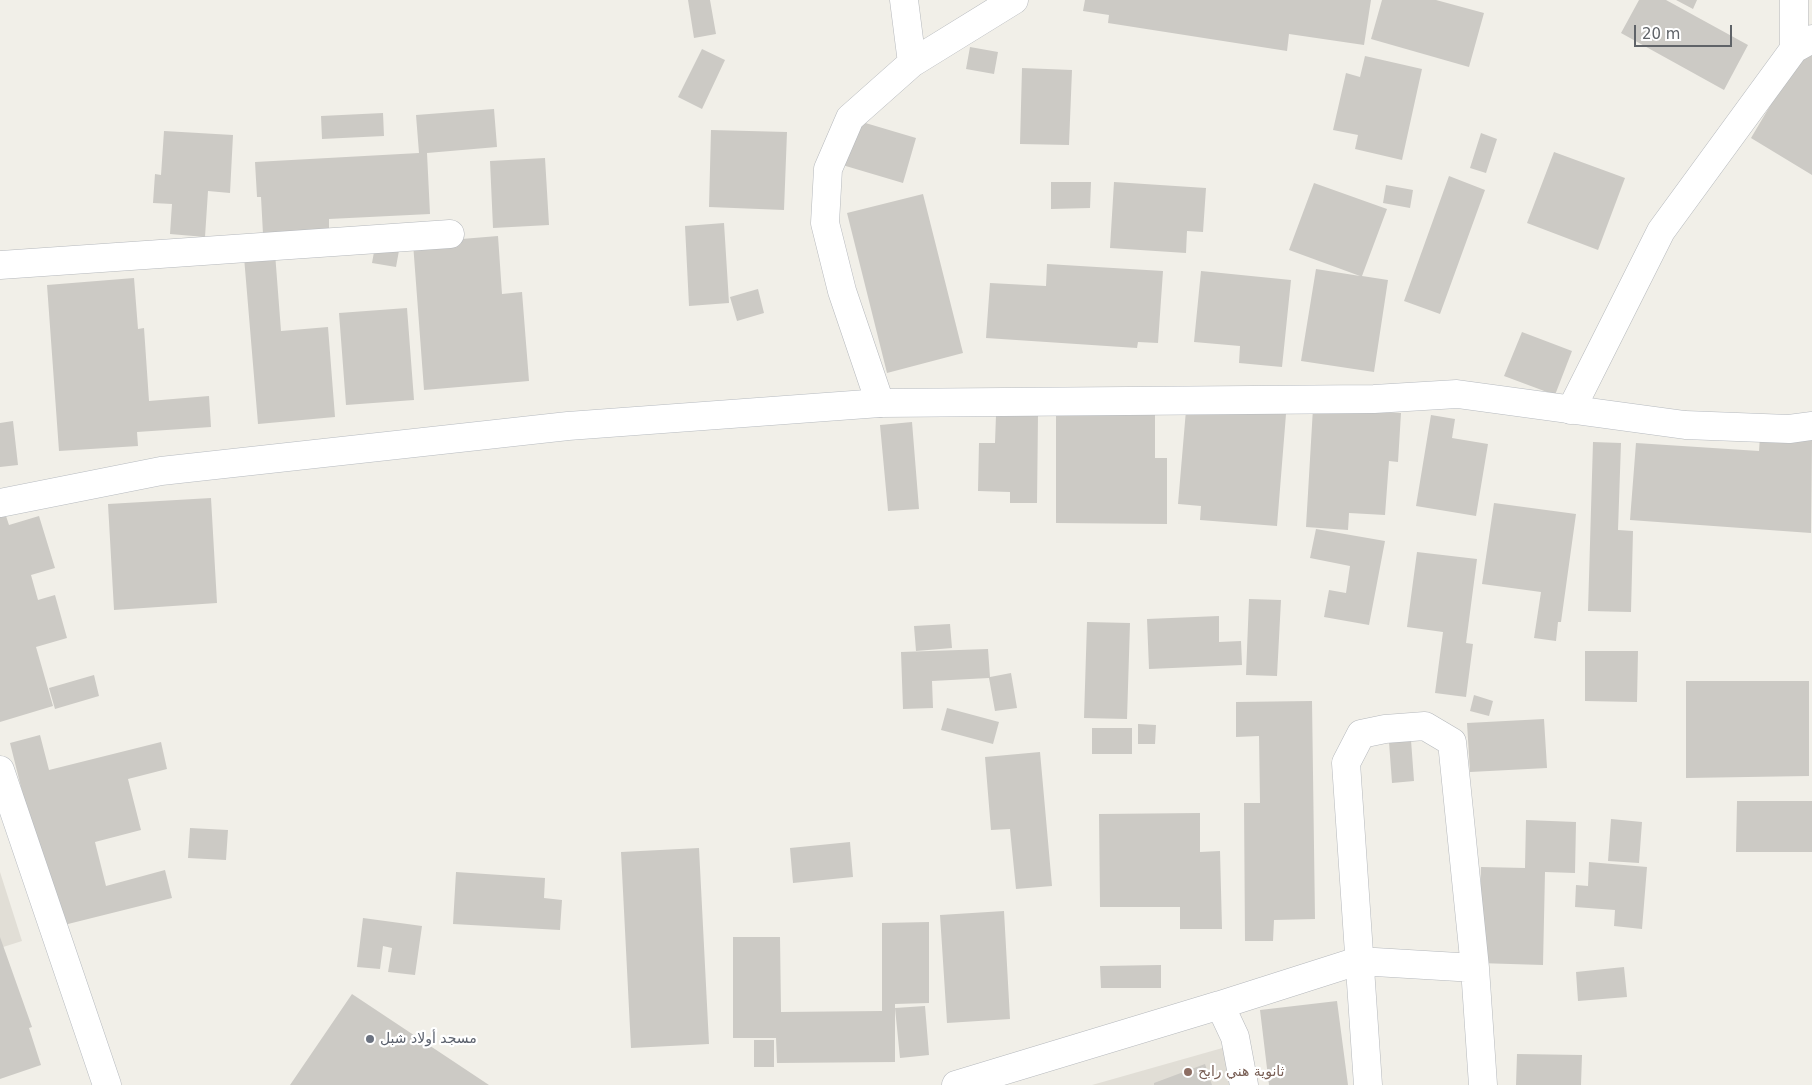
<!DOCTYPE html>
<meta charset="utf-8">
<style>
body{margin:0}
#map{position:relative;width:1812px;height:1085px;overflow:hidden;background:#f1efe8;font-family:"DejaVu Sans",sans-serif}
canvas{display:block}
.scale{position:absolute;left:1634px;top:25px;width:98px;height:22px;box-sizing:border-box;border:2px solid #5f6368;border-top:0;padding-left:6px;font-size:15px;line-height:18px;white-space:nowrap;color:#5f6368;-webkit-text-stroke:4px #fff;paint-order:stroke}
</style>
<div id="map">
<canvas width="1812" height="1085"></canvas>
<div class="scale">20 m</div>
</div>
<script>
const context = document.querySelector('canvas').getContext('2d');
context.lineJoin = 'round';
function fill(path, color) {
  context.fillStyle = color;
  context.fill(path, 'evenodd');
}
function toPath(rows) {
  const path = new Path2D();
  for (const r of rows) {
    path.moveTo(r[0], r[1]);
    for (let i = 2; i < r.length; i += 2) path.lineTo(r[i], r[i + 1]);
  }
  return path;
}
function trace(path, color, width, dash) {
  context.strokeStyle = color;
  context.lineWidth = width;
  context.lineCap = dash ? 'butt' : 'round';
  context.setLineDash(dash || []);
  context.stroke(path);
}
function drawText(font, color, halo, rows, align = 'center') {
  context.font = font + ' "DejaVu Sans","Noto Sans Arabic",sans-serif';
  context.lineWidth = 4.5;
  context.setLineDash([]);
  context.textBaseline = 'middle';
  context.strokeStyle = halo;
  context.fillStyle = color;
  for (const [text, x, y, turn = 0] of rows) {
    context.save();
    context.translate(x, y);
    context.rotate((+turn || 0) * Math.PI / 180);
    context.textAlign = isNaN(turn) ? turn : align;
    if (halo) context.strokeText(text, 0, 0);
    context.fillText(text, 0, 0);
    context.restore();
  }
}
fill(toPath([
 [0,872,22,941,0,948],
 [1226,1047,1242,1085,1092,1085]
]), '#e1ded6');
fill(toPath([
 [688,0,710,0,716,34,694,38],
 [1085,0,1371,0,1364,45,1289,34,1287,51,1108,23,1109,15,1083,11],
 [1382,0,1436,0,1484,13,1469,67,1371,39],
 [1639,0,1666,0,1748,45,1724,90,1621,33],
 [1676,0,1697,0,1693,9],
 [1812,35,1812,175,1751,138],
 [970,47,998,52,994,74,966,69],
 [702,49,725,60,702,109,678,97],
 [1365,56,1422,69,1402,160,1355,149,1358,135,1333,130,1346,73,1360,77],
 [1022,68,1072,70,1069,145,1020,144],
 [494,109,497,147,427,153,430,214,329,219,329,230,263,234,261,197,257,197,255,162,419,153,416,115],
 [383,113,384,136,322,139,321,116],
 [852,119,916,138,903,183,839,164],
 [711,130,787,132,784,210,709,207],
 [164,131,233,135,230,193,208,191,205,237,170,234,172,204,153,203,155,174,161,175],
 [1481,133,1497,139,1486,173,1470,168],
 [1554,152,1625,178,1598,250,1527,223],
 [545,158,549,225,493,228,490,161],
 [1449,176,1485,190,1440,314,1404,301],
 [1051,182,1091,182,1090,208,1051,209],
 [1114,182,1206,188,1203,232,1187,231,1186,253,1110,248],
 [1314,183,1387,209,1362,276,1388,280,1374,372,1301,361,1316,269,1360,276,1289,250],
 [1386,185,1413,190,1410,208,1383,203],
 [923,194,963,353,887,373,847,213],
 [724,223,729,303,689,306,685,226],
 [498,236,502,294,522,292,529,381,424,390,413,243],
 [376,241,400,245,396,267,372,263],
 [275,253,281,331,328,327,335,417,258,424,244,257],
 [1047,264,1163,271,1158,343,1138,342,1137,348,986,338,990,283,1046,286],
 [1201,271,1291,280,1282,367,1239,363,1240,346,1194,342],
 [134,278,138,329,144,328,149,401,209,396,211,427,137,432,138,446,59,451,47,285],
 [758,289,764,313,737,321,730,297],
 [407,308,414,400,346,405,339,313],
 [1522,332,1572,351,1555,395,1504,376],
 [1313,408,1401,413,1398,462,1389,461,1385,515,1349,513,1348,530,1306,527],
 [1224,409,1286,414,1277,526,1200,520,1201,506,1178,504,1186,410],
 [1056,412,1155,412,1155,458,1167,458,1167,524,1056,523],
 [996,415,1038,415,1037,503,1010,503,1010,492,978,491,979,443,995,443],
 [1431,415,1455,419,1452,438,1488,444,1476,516,1416,506],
 [13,421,18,465,0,467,0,423],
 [912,422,919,509,888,511,880,425],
 [1760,436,1812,440,1811,533,1630,520,1636,443,1759,451],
 [1593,442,1621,443,1618,530,1633,531,1631,612,1588,611],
 [211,498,217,603,114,610,108,504],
 [1494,503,1576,514,1561,622,1558,622,1556,641,1534,638,1541,592,1482,584],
 [2,504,9,525,39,516,55,568,31,575,38,600,55,595,67,638,36,647,53,706,0,722,0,505],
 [1316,529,1385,541,1369,625,1324,617,1329,590,1346,593,1350,566,1310,558],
 [1417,552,1477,559,1466,643,1473,644,1466,697,1435,693,1443,632,1407,627],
 [1249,599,1281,600,1277,676,1246,675],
 [1219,616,1219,642,1241,641,1242,665,1149,669,1147,619],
 [1087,622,1130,623,1127,719,1084,718],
 [950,624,952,648,916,651,914,626],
 [988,649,990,677,1011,673,1017,708,995,711,989,678,932,681,933,708,903,709,901,652],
 [1585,651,1638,651,1637,702,1585,701],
 [94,675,99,696,55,709,49,688],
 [1686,681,1809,681,1809,776,1686,778],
 [1474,695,1493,701,1489,716,1470,711],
 [1312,701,1315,919,1274,920,1273,941,1245,941,1244,803,1260,803,1259,736,1236,737,1236,702],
 [947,708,999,722,993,744,941,730],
 [1544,719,1547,768,1470,772,1467,723],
 [1138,724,1156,725,1155,744,1138,744],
 [1092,728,1132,728,1132,754,1092,754],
 [40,735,49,770,161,742,167,769,128,779,141,830,95,842,106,886,165,870,172,898,56,927,10,743],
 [1411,740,1414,781,1392,783,1389,742],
 [1040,752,1052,886,1016,889,1010,829,991,830,985,757],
 [1737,801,1812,801,1812,852,1736,852],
 [1200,813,1200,852,1220,851,1222,929,1180,929,1180,907,1100,907,1099,814],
 [1611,819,1642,822,1639,863,1608,861],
 [1526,820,1576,822,1575,873,1545,872,1543,965,1478,963,1481,867,1525,868],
 [190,828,228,830,226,860,188,858],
 [850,842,853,877,793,883,790,848],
 [699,848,709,1044,631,1048,621,852],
 [1589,862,1647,867,1642,929,1614,926,1615,910,1575,907,1576,885,1588,886],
 [456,872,545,878,544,898,562,900,560,930,453,924],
 [1004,911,1010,1019,947,1023,940,915],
 [363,918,422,926,415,975,388,972,392,948,383,946,380,969,357,967],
 [929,922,929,1003,895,1004,895,1062,777,1063,776,1038,733,1038,733,937,780,937,781,1012,882,1011,882,923],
 [0,937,32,1027,29,1028,41,1065,0,1079],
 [1161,965,1161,988,1101,988,1100,966],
 [1624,967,1627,997,1578,1001,1576,972],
 [352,994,489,1085,290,1085],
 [1337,1001,1348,1085,1269,1085,1260,1010],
 [925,1006,929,1055,900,1058,895,1008],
 [754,1040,774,1040,774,1067,754,1067],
 [1517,1054,1582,1055,1581,1085,1516,1085],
 [1205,1064,1212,1085,1154,1085,1154,1083]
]), '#cccac5');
const street = toPath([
 [904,0,912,63],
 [1794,49,1794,0],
 [0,265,450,234],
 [880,403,842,291,825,223,828,169,850,118,912,63,1014,0],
 [1571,410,1661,231,1794,49,1812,39],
 [1220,1005,1358,961,1475,968],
 [956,1085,1220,1005,1235,1037,1244,1085],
 [1368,1085,1346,763,1361,734,1385,729,1425,726,1452,742,1475,968,1483,1085]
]);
const secondary = toPath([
 [0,503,161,471,568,426,880,403,1374,399,1457,394,1685,425,1789,429,1812,426],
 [0,770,107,1085]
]);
trace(street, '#b5b8bc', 29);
trace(secondary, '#b6babf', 29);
trace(street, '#fff', 28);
trace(secondary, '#fff', 28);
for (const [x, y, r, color] of [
 [370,1039,5,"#6b7280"],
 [1188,1072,5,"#8d6e63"]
]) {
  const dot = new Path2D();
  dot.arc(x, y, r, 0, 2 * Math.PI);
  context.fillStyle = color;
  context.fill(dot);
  trace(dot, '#fff', 2);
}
drawText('14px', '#5b616d', '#fff', [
 ["مسجد أولاد شبل",380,1039]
], 'left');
drawText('14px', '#785e54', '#fff', [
 ["ثانوية هني رابح",1198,1072]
], 'left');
</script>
